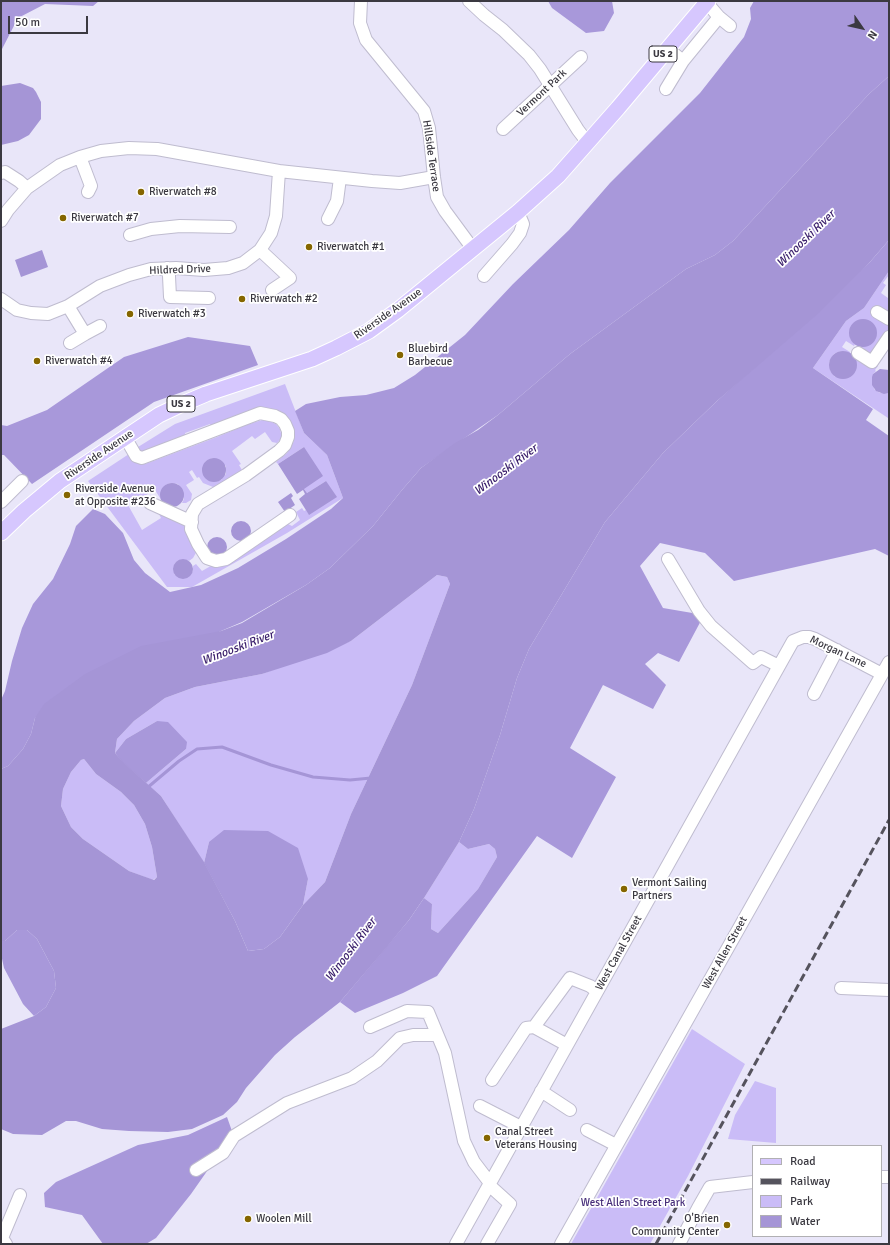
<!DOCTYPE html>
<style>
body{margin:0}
#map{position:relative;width:890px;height:1245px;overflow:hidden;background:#e9e6f9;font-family:Signika,sans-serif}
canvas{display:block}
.frame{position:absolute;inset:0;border:2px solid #3b3941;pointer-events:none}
.legend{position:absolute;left:752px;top:1145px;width:130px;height:92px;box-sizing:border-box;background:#fff;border:1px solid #b1b0b3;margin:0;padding:5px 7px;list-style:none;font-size:12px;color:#3b3941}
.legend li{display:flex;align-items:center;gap:8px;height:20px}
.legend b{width:20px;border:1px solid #b1b0b3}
.north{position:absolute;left:842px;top:8px;width:40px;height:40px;-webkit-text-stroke:3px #fff;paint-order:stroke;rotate:124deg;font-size:11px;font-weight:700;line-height:16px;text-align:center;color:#3b3941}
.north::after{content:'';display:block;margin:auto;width:14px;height:18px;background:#3b3941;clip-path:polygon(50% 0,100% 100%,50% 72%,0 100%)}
.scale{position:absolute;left:8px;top:16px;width:80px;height:18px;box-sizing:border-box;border:2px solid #3b3941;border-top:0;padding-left:5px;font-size:12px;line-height:14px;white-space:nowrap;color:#3b3941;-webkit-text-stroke:3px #fff;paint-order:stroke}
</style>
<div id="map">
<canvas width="890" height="1245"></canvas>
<div class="frame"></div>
<ul class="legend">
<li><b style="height:5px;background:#d6c7fe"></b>Road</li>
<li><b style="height:5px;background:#55535d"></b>Railway</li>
<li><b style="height:11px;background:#cabcf7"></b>Park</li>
<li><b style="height:11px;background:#a595d6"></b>Water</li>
</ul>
<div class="north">N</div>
<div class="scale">50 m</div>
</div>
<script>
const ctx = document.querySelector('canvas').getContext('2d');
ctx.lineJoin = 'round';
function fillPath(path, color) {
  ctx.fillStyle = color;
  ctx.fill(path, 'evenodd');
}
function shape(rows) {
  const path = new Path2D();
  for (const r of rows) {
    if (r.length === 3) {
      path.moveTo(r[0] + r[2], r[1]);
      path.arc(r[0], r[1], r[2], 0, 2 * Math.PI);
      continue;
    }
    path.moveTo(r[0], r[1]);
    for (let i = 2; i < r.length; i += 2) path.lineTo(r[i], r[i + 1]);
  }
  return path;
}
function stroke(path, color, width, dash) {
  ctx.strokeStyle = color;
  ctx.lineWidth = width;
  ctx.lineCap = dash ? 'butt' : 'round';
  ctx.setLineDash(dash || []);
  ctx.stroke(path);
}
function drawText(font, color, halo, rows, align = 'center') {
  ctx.font = font + ' Signika,sans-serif';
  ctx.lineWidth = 3.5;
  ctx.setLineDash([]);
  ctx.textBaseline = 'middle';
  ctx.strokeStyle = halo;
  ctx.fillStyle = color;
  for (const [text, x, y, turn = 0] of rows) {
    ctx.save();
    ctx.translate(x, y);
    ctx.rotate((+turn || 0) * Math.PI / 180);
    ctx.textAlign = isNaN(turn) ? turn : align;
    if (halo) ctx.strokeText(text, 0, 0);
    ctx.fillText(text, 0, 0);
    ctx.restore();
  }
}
fillPath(shape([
 [889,271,889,275,883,283,886,285,881,293,888,298,889,297,889,312,877,305,872,312,886,322,889,327,887,333,870,357,856,347,856,346,860,347,859,320,855,322,850,330,850,338,855,344,854,346,846,341,842,347,850,352,850,353,843,351,838,352,834,354,829,362,830,370,835,377,856,363,852,353,878,366,875,370,876,371,873,374,874,389,880,393,889,392,889,417,888,418,813,368,846,321,864,308],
 [285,384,304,433,327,455,343,498,287,533,192,587,167,587,88,481,129,454,132,458,145,464,217,437,246,425,262,420,270,421,276,424,280,429,282,438,277,443,272,442,265,432,255,439,252,436,232,451,241,464,239,465,242,470,242,472,218,487,213,487,203,483,199,477,197,478,192,470,189,472,194,480,186,485,192,494,191,500,186,503,182,503,184,499,178,484,170,483,166,485,160,494,162,501,155,490,128,505,142,530,161,518,158,512,185,525,188,529,197,551,193,558,189,561,187,560,178,561,175,563,174,572,175,575,192,573,193,566,196,564,202,571,286,523,292,526,300,520,296,512,302,508,304,511,306,510,309,514,326,481,307,493,304,489,304,447,278,464,276,462,287,453,294,441,294,433,278,412,211,428,210,424,185,433,186,437,141,452,138,447,175,424],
 [212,458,226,466,226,474,221,480,210,481,204,476,205,462],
 [437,575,447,577,450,584,412,685,351,814,325,882,303,905,308,879,209,842,204,863,161,796,146,783,186,749,157,721,126,739,115,753,117,739,134,721,165,698,195,687,262,674,351,641],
 [84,759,96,774,121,792,134,805,145,824,152,847,157,877,153,880,129,871,83,839,71,827,61,806,63,789,71,772,81,760],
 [459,842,468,849,489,844,495,849,497,857,478,889,438,933,431,929,432,904,424,898],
 [692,1029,745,1064,688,1176,650,1244,571,1244],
 [755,1081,776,1088,776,1143,728,1139,735,1115]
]), '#cabcf7');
fillPath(shape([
 [1,1,99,1,93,6,45,4,18,18,1,51],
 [548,1,612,1,614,13,604,31,586,33,552,8],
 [754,1,889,1,889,76,869,94,733,241,715,255,686,269,570,354,498,415,421,468,402,490,373,526,330,568,306,585,242,622,221,631,35,718,31,734,23,749,8,766,1,769,1,700,5,691,12,661,22,628,33,604,53,579,70,544,76,526,93,509,105,514,123,533,134,560,145,573,170,592,201,585,238,568,286,539,331,509,343,498,327,455,304,433,295,411,306,404,340,397,366,395,394,388,415,375,465,335,513,284,569,230,610,183,700,93,744,37,751,19,750,8],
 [889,240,889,271,864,308,846,321,813,368,873,409,866,420,889,436,889,556,875,549,734,581,705,553,660,543,640,566,663,608,704,615,679,662,658,653,645,664,666,685,653,709,603,685,570,748,616,777,572,858,537,836,437,976,403,993,355,1013,340,1002,409,920,424,898,432,904,431,929,438,933,478,889,497,857,495,849,489,844,468,849,459,842,474,809,500,735,517,678,529,649,605,522,663,453,717,401,870,262],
 [188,337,250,346,258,365,154,402,32,484,4,455,1,455,1,425,7,426,47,410,124,357],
 [157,721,168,722,187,742,186,749,146,783,122,762,115,753,126,739],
 [224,830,268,831,298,848,308,879,303,905,280,937,264,949,248,951,235,921,204,863,209,842],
 [17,930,27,930,37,939,54,971,56,988,46,1007,34,1016,23,1004,4,968,1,954,1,941,5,941],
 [227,1117,233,1134,191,1194,156,1238,146,1244,103,1244,82,1215,45,1207,44,1193,56,1182,138,1145,188,1135]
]), '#a898da');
fillPath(shape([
 [889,76,889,240,870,262,820,312,717,401,663,453,605,522,529,649,517,678,500,735,474,809,459,842,424,898,409,920,387,947,340,1002,295,1037,275,1055,246,1088,237,1102,223,1115,192,1129,168,1132,129,1131,102,1129,76,1121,66,1121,42,1135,13,1134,1,1129,1,1029,34,1016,46,1007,56,988,54,971,37,939,27,930,17,930,5,941,1,941,1,769,8,766,23,749,31,734,35,718,44,704,85,674,141,646,221,631,242,623,306,585,330,568,373,526,402,490,421,468,455,443,478,430,498,415,570,354,686,269,715,255,733,241,869,94],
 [437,575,447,577,450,584,412,685,351,814,325,882,303,905,280,937,264,949,248,951,235,921,204,862,161,796,123,762,115,753,117,739,134,721,165,698,195,687,262,674,327,653,351,641],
 [81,760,84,759,96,774,121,792,134,805,145,824,152,847,157,877,154,880,129,871,83,839,71,827,61,806,63,789,71,772],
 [20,83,33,88,36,92,41,102,41,119,29,135,18,141,1,145,1,86],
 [42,250,48,267,21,277,15,260],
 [863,333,14],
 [843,365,14],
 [880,369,889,370,889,392,888,393,884,394,876,391,872,385,872,377,873,374],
 [304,447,323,476,304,489,307,493,326,481,337,497,309,515,299,499,305,494,303,490,297,494,278,464],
 [214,470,12],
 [172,495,12],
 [291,493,293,496,291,498,295,505,285,512,278,502],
 [241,531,10],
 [217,547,10],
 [183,569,10]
]), '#a595d6');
stroke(shape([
 [147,788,179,761,197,749,222,747,271,765,313,777,350,780,371,778]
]), '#a595d6', 3);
const minor = shape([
 [361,1,360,23,366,40,424,111,429,128,434,177,437,197,445,211,473,249],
 [469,1,484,15,503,30,529,55,540,69,578,130,588,143],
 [719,17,730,26],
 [668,49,683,61,719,17,707,3],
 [666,89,683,61],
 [503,129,581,57],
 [80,157,91,186,88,192],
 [279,171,372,181,400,183,434,177],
 [1,173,5,172,19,181,27,188],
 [328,219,337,201,340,178],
 [1,221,8,210,27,188,60,165,80,157,101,151,129,148,157,149,279,171,276,216,271,233,260,250,243,263,228,268,204,270,176,268,151,269,129,275,100,286,68,306,48,314,31,313,17,310,1,299],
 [130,235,151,229,180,226,230,227],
 [260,250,290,278,272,290],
 [167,268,169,276,170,297,209,298],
 [484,276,512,244,520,233,523,224,518,212],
 [68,306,85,334,100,326],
 [877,312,889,319],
 [70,343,85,334],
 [858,353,872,362,889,337],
 [125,437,136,456,142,458,260,413,275,416,281,419,285,424,288,431,288,437,285,445,279,451,246,475,198,504,192,514,191,529,198,544,207,558,216,561,226,559,290,515],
 [1,502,22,481],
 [150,503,192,522],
 [668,559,699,611,711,626,753,663,761,657,779,666],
 [814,694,837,650],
 [841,988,889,990],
 [370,1027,407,1011,428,1012,445,1053,448,1067,464,1141,474,1162,490,1183],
 [567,1045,534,1027,570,978,590,986,597,991],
 [492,1080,526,1028,534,1027],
 [541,1091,570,1110],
 [480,1106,521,1127],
 [587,1130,616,1145],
 [196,1170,223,1153,234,1136,287,1103,352,1078,377,1061,400,1038,413,1035,437,1035],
 [881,1177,889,1177],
 [6,1244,2,1238,20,1195],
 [456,1244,793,641,803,637,809,637,815,639,882,674],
 [487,1244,510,1204,489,1185],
 [561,1244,889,662],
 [679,1244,698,1208,710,1187,753,1182]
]);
const major = shape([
 [1,533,24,511,60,481,159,415,180,405,206,394,312,359,336,348,369,331,398,310,518,212,558,176,618,108,708,1]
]);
stroke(minor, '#bfbccf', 14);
stroke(major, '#fff', 17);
stroke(minor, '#fff', 12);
stroke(major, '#d6c7fe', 15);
stroke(shape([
 [656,1244,889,820]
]), '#55535d', 3, [8, 4]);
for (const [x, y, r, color] of [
 [141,192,4,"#856600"],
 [63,218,4,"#856600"],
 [309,247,4,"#856600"],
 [242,299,4,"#856600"],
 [130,314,4,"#856600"],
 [400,355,4,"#856600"],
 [37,361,4,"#856600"],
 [67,495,4,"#856600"],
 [624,889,4,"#856600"],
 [487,1138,4,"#856600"],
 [248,1219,4,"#856600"],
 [727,1225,4,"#856600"]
]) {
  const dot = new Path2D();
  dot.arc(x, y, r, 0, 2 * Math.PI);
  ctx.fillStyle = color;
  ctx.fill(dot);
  stroke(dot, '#fff', 1.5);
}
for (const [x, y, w] of [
 [663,54,28],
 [181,404,28]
]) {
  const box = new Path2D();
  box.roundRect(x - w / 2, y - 8, w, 16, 3);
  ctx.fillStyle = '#fff';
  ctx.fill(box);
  stroke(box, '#3b3941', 1);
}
drawText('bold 10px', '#3b3941', null, [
 ["US 2",663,54],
 ["US 2",181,404]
]);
drawText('11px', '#3b3941', '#fff', [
 ["Vermont Park",542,93,-43],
 ["Hillside Terrace",431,156,82],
 ["Hildred Drive",180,270,-2],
 ["Riverside Avenue",388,314,-35],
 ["Riverside Avenue",99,455,-34],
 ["Morgan Lane",838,652,25],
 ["West Canal Street",619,953,-61],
 ["West Allen Street",725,953,-61]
]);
drawText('11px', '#3b3941', '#fff', [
 ["Riverwatch #8",149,192],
 ["Riverwatch #7",71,218],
 ["Riverwatch #1",317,247],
 ["Riverwatch #2",250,299],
 ["Riverwatch #3",138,314],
 ["Bluebird",408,349],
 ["Barbecue",408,362],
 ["Riverwatch #4",45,361],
 ["Riverside Avenue",75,489],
 ["at Opposite #236",75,502],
 ["Vermont Sailing",632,883],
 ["Partners",632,896],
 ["Canal Street",495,1132],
 ["Veterans Housing",495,1145],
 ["Woolen Mill",256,1219],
 ["O'Brien",719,1219,"right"],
 ["Community Center",719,1232,"right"]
], 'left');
drawText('11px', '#472e7a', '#fff', [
 ["West Allen Street Park",633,1203]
]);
drawText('italic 12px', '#3b206c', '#fff', [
 ["Winooski River",806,239,-44],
 ["Winooski River",506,470,-37],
 ["Winooski River",238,648,-21],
 ["Winooski River",351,950,-53]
]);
</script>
